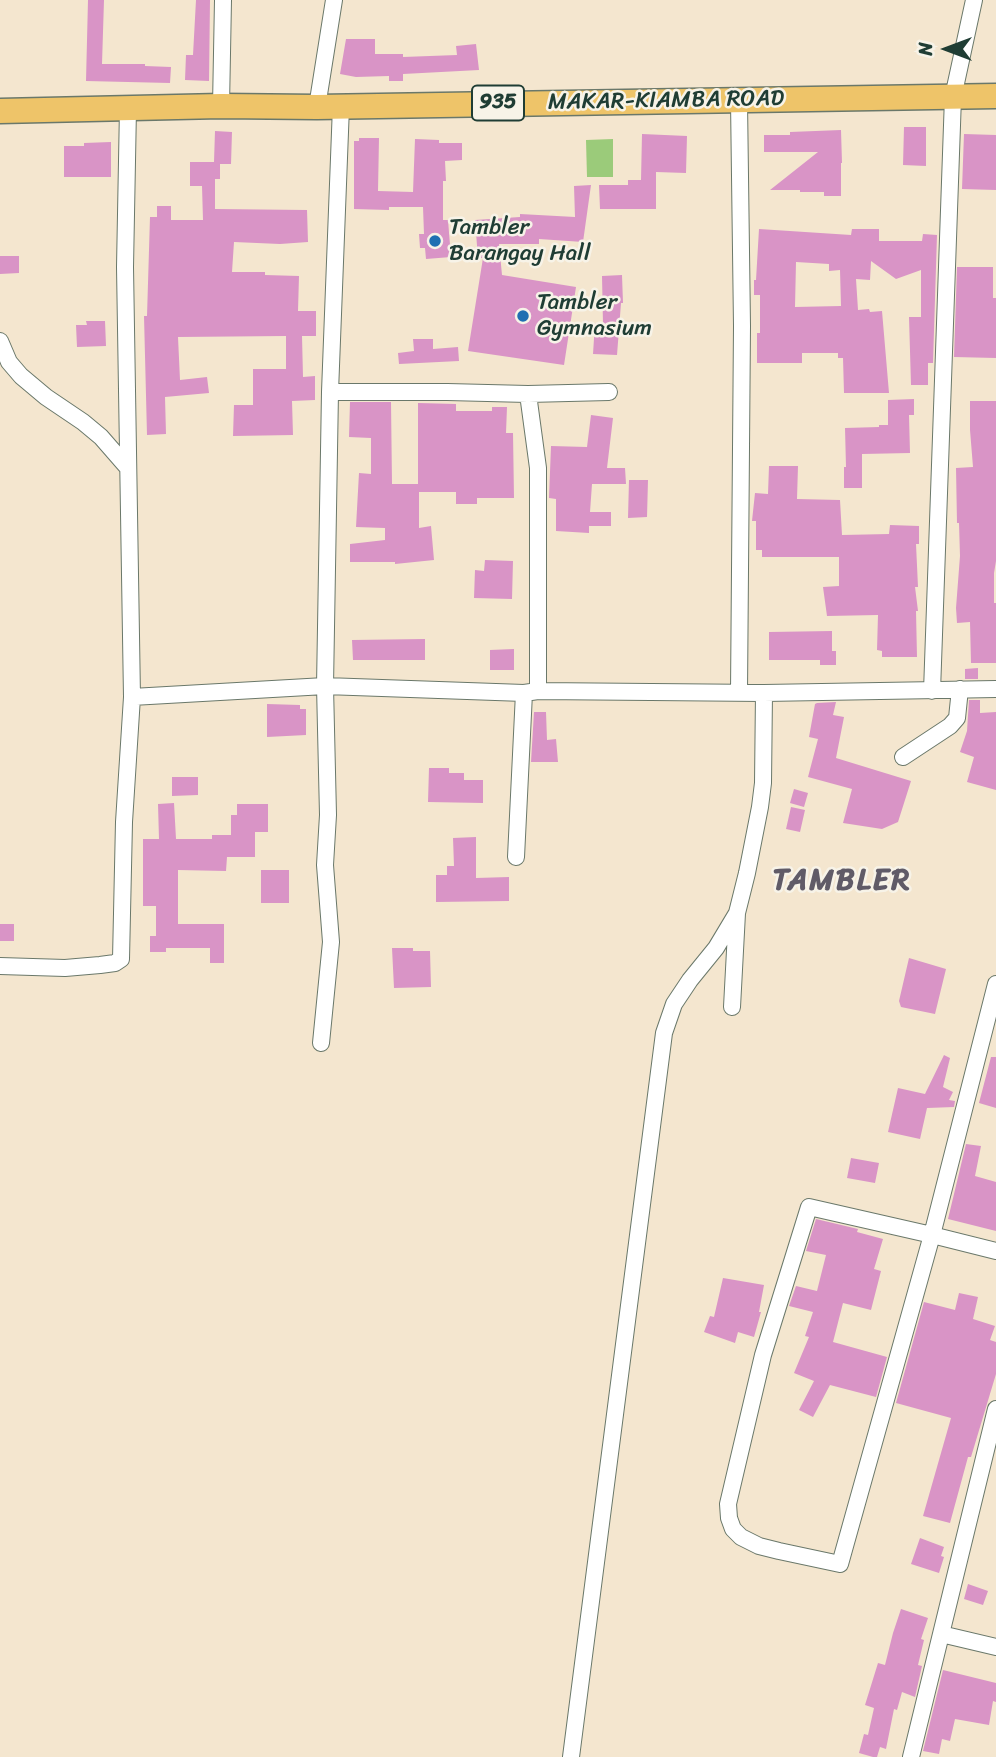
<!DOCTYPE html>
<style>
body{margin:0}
#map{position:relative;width:996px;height:1757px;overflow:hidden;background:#f4e6cf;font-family:Sriracha,sans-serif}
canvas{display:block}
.north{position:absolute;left:912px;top:14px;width:70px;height:70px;-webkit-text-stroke:5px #f7f3e8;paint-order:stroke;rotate:270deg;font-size:19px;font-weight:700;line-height:28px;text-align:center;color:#1f3d34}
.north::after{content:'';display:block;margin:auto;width:24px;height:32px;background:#1f3d34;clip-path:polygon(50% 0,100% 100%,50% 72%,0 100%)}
</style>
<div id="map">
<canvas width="996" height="1757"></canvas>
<div class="north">N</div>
</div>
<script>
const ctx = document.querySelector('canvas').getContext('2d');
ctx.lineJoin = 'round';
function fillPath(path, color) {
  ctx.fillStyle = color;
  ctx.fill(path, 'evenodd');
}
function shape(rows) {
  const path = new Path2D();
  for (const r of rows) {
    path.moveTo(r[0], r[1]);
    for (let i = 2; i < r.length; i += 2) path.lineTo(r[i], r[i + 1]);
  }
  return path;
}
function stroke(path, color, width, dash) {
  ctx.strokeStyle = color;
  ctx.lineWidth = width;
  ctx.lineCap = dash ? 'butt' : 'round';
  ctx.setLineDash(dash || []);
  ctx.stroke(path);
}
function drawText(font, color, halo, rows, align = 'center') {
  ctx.font = font + ' Sriracha,sans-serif';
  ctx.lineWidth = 5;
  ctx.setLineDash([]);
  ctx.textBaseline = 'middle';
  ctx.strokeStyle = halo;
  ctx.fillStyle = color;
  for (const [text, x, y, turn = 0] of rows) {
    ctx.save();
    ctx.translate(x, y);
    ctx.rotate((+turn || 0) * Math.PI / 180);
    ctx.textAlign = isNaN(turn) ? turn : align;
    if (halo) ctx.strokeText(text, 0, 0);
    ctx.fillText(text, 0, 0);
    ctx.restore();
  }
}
fillPath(shape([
 [613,139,613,177,587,177,586,140]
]), '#9bcb7a');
fillPath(shape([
 [88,0,104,0,102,64,145,64,145,66,171,67,170,83,86,81],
 [196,0,210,0,209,81,185,80,186,55,193,55],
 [346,39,375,39,375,54,403,54,403,57,457,55,456,46,476,44,479,70,403,74,403,81,389,81,389,76,356,77,340,74],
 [904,127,926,127,926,166,903,165],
 [841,130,842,163,841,163,841,196,824,196,824,192,800,192,800,190,770,190,818,152,764,152,764,135,790,135,790,132],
 [215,131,232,132,231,164,220,164,220,179,215,179,215,209,307,210,308,242,280,244,234,242,232,272,265,272,265,275,299,276,298,311,316,311,316,336,302,336,303,377,315,376,315,400,292,401,293,435,233,436,234,405,253,405,253,369,286,369,286,336,178,337,180,380,207,377,209,393,165,397,166,434,147,435,144,316,147,316,150,217,157,217,157,206,171,206,171,220,203,220,202,186,190,186,190,162,214,162],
 [642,134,687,136,686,173,656,172,656,209,600,209,599,185,628,185,628,180,641,180],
 [964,134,996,135,996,190,962,189],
 [359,138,379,138,378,191,413,192,415,139,439,140,439,143,462,143,462,160,445,161,446,181,443,181,443,220,448,220,451,257,426,259,425,248,420,248,419,234,424,234,423,207,389,207,389,210,354,209,354,141,359,141],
 [111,142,111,177,64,177,64,146,84,146,84,143],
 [591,185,583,242,539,239,539,244,499,244,502,275,576,287,564,365,468,351,483,258,478,258,475,220,520,217,520,214,575,217,574,186],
 [759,229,851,235,852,229,879,229,879,241,922,241,923,234,937,235,933,363,928,363,928,385,911,385,909,317,921,317,921,270,896,279,871,261,870,280,856,279,858,310,869,309,870,312,882,311,889,393,844,393,843,358,838,358,838,353,802,353,802,363,757,363,757,333,760,333,760,295,754,295,754,280,756,280],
 [796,262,829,264,829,271,840,270,841,306,795,307],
 [0,256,19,256,19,273,0,274],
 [957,267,993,267,993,298,996,298,996,358,954,357],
 [622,275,623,303,621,303,617,355,593,354,595,323,603,324,602,276],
 [86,321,105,321,106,346,77,347,76,325,87,325],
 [413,339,433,339,433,349,458,347,459,361,399,364,398,353,414,351],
 [914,399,914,415,909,415,910,453,862,454,862,488,844,488,844,467,846,467,845,428,879,427,879,425,888,425,888,400],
 [970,401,996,401,996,561,994,573,994,603,996,603,996,663,971,663,970,622,957,623,956,608,960,556,959,523,957,523,956,468,973,467,970,430],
 [350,402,391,402,392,484,418,484,418,403,456,404,456,411,492,411,492,407,507,407,506,433,513,433,514,498,477,498,477,504,456,504,456,492,419,492,419,528,431,526,434,560,395,564,395,562,350,562,350,544,385,540,385,528,356,527,359,473,371,474,371,438,349,437],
 [591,415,613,418,607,468,625,468,626,484,592,484,590,512,611,512,611,526,589,526,589,533,556,531,556,499,549,498,551,446,587,447],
 [769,466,798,466,797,499,840,500,842,535,889,534,890,525,919,526,919,544,916,544,918,587,915,587,918,611,916,611,917,657,882,657,882,651,877,650,878,615,827,616,823,587,839,586,839,557,762,557,762,550,756,550,756,521,752,521,755,493,768,494],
 [629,480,648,480,647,517,628,518],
 [485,560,513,561,512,599,474,598,475,570,484,571],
 [832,631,832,651,836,651,836,665,820,665,820,660,769,660,769,632],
 [425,639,425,660,353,660,352,640],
 [514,649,514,670,490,670,490,650],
 [978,668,978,679,965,679,965,669],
 [969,700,980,700,980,713,996,712,996,790,967,782,974,757,960,752,967,731],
 [836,702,833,715,844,717,836,758,911,781,898,822,882,829,843,823,852,789,808,777,818,739,809,737,815,704,817,703],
 [267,704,300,705,300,709,306,709,306,735,267,737],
 [534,712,546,712,547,740,556,739,558,762,531,762],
 [429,768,449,768,449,773,464,773,464,780,483,780,483,803,428,802],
 [172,777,198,777,198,795,172,796],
 [794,789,808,793,804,807,790,803],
 [174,803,176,839,212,839,212,835,231,835,231,815,237,815,237,804,268,804,268,832,255,832,255,857,227,857,226,871,178,870,178,924,224,924,224,963,210,963,210,948,166,948,166,952,150,952,150,936,156,936,156,906,143,906,143,839,159,839,158,804],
 [791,807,805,810,800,832,786,829],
 [476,837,476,878,509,877,509,901,436,902,436,875,447,875,447,866,454,866,453,838],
 [261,870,289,870,289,903,261,903],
 [0,924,14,924,14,941,0,941],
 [392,948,413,948,413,951,430,951,431,987,394,988],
 [909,958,946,969,935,1014,901,1007,899,1001],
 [944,1055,950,1058,943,1087,953,1092,949,1100,955,1101,954,1107,927,1108,920,1139,888,1132,898,1088,925,1094],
 [991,1057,996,1057,996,1108,979,1103],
 [966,1144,981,1146,975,1176,996,1182,996,1231,948,1219],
 [851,1158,879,1163,875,1183,847,1178],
 [816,1219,858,1229,857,1232,883,1239,874,1269,881,1271,871,1310,843,1303,833,1342,887,1357,876,1397,830,1385,813,1417,799,1410,814,1381,794,1373,809,1337,805,1336,813,1312,789,1306,796,1286,817,1291,826,1255,806,1251],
 [723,1278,764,1285,759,1312,761,1312,754,1337,738,1332,735,1343,704,1332,710,1316,714,1317],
 [959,1293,978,1297,973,1319,995,1326,990,1340,996,1342,996,1374,971,1457,968,1457,950,1523,923,1516,951,1418,896,1403,924,1302,955,1310],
 [920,1538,944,1547,941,1556,944,1557,939,1573,911,1564],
 [968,1584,988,1591,983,1605,964,1599],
 [901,1609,928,1618,921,1639,924,1640,918,1665,922,1666,915,1697,902,1692,897,1710,894,1709,886,1749,880,1747,877,1757,873,1757,859,1753,864,1734,868,1735,874,1708,865,1705,878,1663,885,1665,893,1633],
 [943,1670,996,1683,996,1702,993,1701,989,1725,955,1719,950,1741,942,1739,939,1754,923,1751]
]), '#d994c6');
const street = shape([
 [739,101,742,326,739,692],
 [221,106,223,0],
 [317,107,334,0],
 [0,341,9,362,21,376,46,397,83,422,101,437,128,468],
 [330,392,447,392,528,394,538,468,538,691],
 [528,394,609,392],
 [932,691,953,97,974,0],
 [132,697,325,686,524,693,538,691,764,693,996,689],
 [903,757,950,726,957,718,960,689],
 [516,857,524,693],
 [0,966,65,968,100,965,115,963,121,959,124,822,132,697,125,267,128,108],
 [996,984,932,1235,840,1564,779,1551,759,1546,741,1537,733,1529,729,1518,728,1504,763,1355,809,1207,932,1235,996,1251],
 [732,1007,737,913,747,873,760,807,763,783,764,693],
 [321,1043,331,942,325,865,328,815,325,686,330,392,341,106],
 [941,1634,996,1647],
 [571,1757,664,1033,674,1004,690,980,716,948,737,913],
 [911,1757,996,1409]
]);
const primary = shape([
 [0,111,221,106,317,107,996,96]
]);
stroke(street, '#6a786a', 18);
stroke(primary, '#6a786a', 27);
stroke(street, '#fff', 16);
stroke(primary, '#eec469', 24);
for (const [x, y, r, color] of [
 [435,241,7,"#1f6fb2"],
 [523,316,7,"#1f6fb2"]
]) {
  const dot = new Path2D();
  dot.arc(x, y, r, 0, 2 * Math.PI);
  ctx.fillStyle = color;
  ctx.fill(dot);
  stroke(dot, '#f7f3e8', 2.5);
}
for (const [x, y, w] of [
 [498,103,52]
]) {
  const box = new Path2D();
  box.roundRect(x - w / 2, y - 17.5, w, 35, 5);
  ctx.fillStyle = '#f7f3e8';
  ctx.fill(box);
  stroke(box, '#1f3d34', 2);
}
drawText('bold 21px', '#1f3d34', null, [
 ["935",498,103]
]);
drawText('23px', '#1f3d34', '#f7f3e8', [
 ["MAKAR-KIAMBA ROAD",666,101,-1]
]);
drawText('23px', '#1f3d34', '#f7f3e8', [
 ["Tambler",449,228],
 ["Barangay Hall",449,254],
 ["Tambler",537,303],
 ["Gymnasium",537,329]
], 'left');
ctx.letterSpacing = '2px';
drawText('bold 30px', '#605b67', '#f7f3e8', [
 ["TAMBLER",842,881]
]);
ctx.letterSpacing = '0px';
</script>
